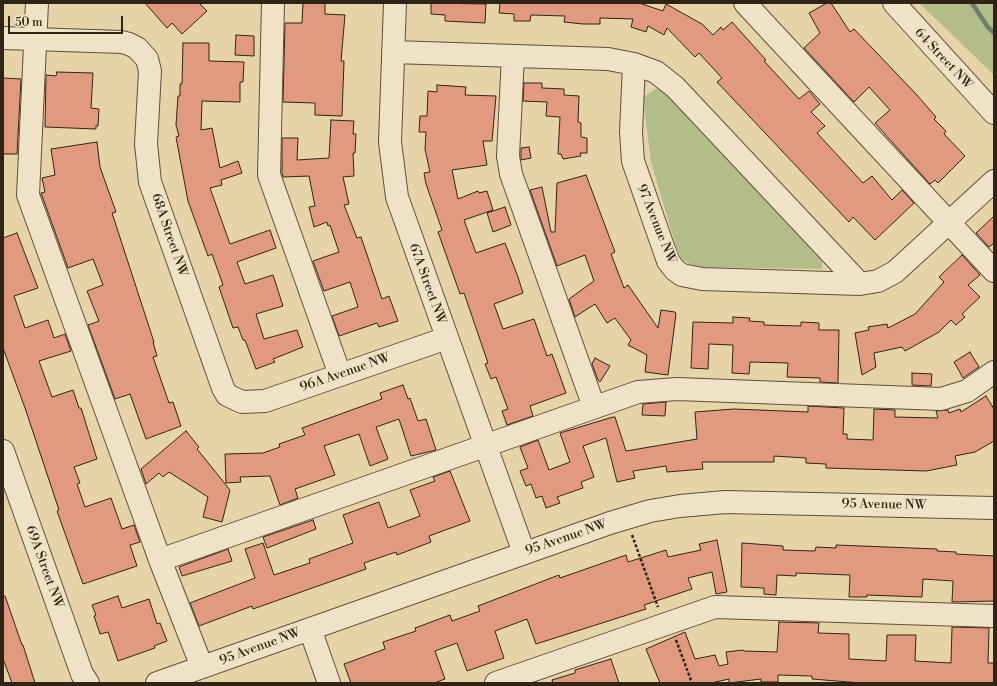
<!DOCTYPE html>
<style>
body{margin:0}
#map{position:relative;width:997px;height:686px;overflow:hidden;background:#e7d3a8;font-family:"Libre Bodoni",serif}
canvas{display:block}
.frame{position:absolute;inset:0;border:4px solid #302416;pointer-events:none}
.scale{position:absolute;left:8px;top:16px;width:115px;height:18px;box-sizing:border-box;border:2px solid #302416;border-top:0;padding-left:5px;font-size:12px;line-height:14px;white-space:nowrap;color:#302416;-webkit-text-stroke:3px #efe2c6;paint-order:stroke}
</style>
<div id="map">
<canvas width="997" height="686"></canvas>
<div class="frame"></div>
<div class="scale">50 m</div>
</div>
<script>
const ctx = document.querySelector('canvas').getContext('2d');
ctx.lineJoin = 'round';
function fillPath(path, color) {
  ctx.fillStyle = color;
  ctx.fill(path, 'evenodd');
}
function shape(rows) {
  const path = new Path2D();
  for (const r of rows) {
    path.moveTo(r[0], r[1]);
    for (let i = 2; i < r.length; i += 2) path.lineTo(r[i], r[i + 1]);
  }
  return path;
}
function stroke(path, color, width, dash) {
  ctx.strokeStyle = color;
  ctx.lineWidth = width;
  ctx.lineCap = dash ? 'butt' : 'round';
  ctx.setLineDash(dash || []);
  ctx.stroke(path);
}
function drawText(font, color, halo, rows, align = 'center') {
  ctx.font = font + ' "Libre Bodoni",serif';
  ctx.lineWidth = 4;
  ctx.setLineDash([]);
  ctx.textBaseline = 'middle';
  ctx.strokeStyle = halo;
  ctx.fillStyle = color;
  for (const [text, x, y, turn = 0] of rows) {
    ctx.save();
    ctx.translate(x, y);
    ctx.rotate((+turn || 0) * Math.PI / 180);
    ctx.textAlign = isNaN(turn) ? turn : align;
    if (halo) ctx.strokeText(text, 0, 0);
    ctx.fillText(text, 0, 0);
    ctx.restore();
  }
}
fillPath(shape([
 [919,3,994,3,994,75],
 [659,87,822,261,822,269,695,267,679,257,651,162,643,97]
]), '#b2bd8a');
stroke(shape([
 [972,3,987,26,994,33]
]), '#6e7d6c', 4.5);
const building = shape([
 [145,3,199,3,207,11,182,34,172,23,167,28,145,3],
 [303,3,325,3,325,14,345,15,341,61,344,61,342,116,315,115,315,103,283,102,285,23,302,23,303,3],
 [431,3,486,4,485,23,445,21,445,15,431,14,431,3],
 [500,3,639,3,663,11,666,4,702,24,713,35,721,27,723,30,732,22,766,60,764,61,799,99,809,91,820,104,811,112,825,126,817,133,863,183,872,176,892,200,902,190,914,203,875,240,853,217,849,222,717,82,722,78,699,53,695,57,667,28,664,35,648,26,646,32,631,27,633,19,600,18,600,24,583,24,564,22,565,16,531,15,530,21,514,21,514,14,499,13,500,3],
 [827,3,831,3,850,32,854,29,916,94,936,117,934,119,946,131,944,134,965,156,938,183,935,180,930,184,875,123,890,110,869,87,854,102,804,48,820,33,809,13,827,3],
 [236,35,254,36,254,56,235,55,236,35],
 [183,43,209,43,209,61,244,62,243,82,240,82,240,102,202,101,201,130,212,128,220,168,238,161,242,173,221,180,222,185,210,188,230,244,270,230,276,248,237,262,245,284,273,275,283,306,256,314,264,339,297,330,303,347,273,359,275,362,256,369,245,340,243,340,238,327,233,328,219,287,223,285,212,254,208,256,188,201,176,137,179,136,176,125,178,96,180,96,180,84,182,84,183,43],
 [57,72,93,73,91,108,99,109,98,126,96,126,96,129,45,127,46,75,56,76,57,72],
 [3,78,21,79,17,154,3,154,3,78],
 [524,83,542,83,542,88,564,89,564,95,579,96,578,122,581,123,581,137,587,138,587,153,580,153,581,156,563,159,561,154,558,154,560,117,546,116,547,102,523,101,524,83],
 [437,85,466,87,465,95,496,96,492,141,483,141,487,165,452,170,458,199,478,191,479,193,487,191,493,210,464,220,476,253,505,243,518,277,523,293,494,304,503,329,534,319,547,356,552,354,566,393,530,406,533,416,507,425,502,411,508,409,496,377,491,379,485,364,488,363,464,293,460,294,438,232,442,230,426,184,424,173,430,172,425,149,426,132,419,132,420,116,427,116,428,91,437,92,437,85],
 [331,120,354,121,353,134,356,134,355,153,353,153,354,176,343,177,349,204,344,205,357,238,361,237,382,299,389,296,398,321,379,327,377,323,339,336,332,316,358,307,350,282,324,291,313,261,339,252,330,225,328,226,327,222,314,227,309,207,315,206,309,176,283,177,282,173,282,138,298,138,297,160,329,158,331,120],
 [97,142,100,167,116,212,112,213,154,342,153,342,157,356,153,357,169,403,173,402,181,426,146,439,130,394,115,399,88,325,99,321,87,291,103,285,93,259,68,268,41,193,45,192,42,178,55,175,51,149,97,142],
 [529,147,531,158,521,160,521,148,529,147],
 [586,175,615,252,611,254,624,288,628,285,658,328,661,310,675,312,676,314,668,375,645,372,647,355,628,345,631,340,615,318,607,323,595,304,575,317,569,299,594,281,585,255,557,266,530,190,542,187,551,232,555,232,557,183,586,175],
 [505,207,511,225,493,232,487,213,505,207],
 [994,216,994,243,989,247,976,233,994,216],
 [17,233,38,288,14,296,25,328,48,320,54,338,65,334,71,351,39,361,52,397,73,390,79,408,81,408,97,459,74,467,80,483,77,484,85,507,111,498,122,529,134,525,140,542,130,545,137,566,83,584,57,511,59,510,25,408,3,348,3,238,17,233],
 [962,255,980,275,968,285,980,297,962,314,965,317,956,325,951,320,939,332,905,351,902,347,874,353,876,367,862,375,855,333,869,330,868,327,887,324,888,328,915,314,944,282,939,277,962,255],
 [733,317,750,318,749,321,764,322,764,325,801,326,801,322,819,323,819,330,839,330,838,383,820,382,820,378,787,377,788,363,750,362,749,374,732,373,733,345,709,344,708,369,691,368,693,322,733,323,733,317],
 [970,352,979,367,963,378,954,362,970,352],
 [595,358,610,366,600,382,598,380,592,364,595,358],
 [912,373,932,374,931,386,912,385,912,373],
 [403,385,408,399,410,398,418,421,426,419,436,450,411,456,399,419,376,427,388,459,370,466,359,434,324,446,335,475,295,489,298,498,280,505,270,476,240,477,241,482,226,483,225,454,263,453,280,447,279,444,305,435,302,428,382,399,380,393,403,385],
 [986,396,994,409,994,441,975,452,955,456,957,465,926,471,826,468,826,464,806,463,806,458,774,456,774,462,702,462,703,469,667,472,666,466,633,471,635,478,617,482,606,438,583,446,594,477,581,482,583,488,557,497,560,503,546,508,542,496,536,498,531,484,526,486,520,471,528,468,520,447,538,440,549,470,570,462,560,433,613,417,615,417,626,451,697,439,695,412,734,409,808,412,808,406,844,408,843,434,847,434,847,439,873,440,874,409,895,410,895,417,938,418,936,411,948,410,949,413,960,409,961,412,986,396],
 [666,402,665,416,642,415,643,404,666,402],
 [186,431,199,447,197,449,230,490,222,522,203,517,208,497,169,472,163,477,159,473,146,484,141,469,186,431],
 [450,471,470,521,429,536,431,542,397,555,396,552,364,563,366,569,253,609,252,606,199,626,190,603,255,578,245,549,263,543,274,575,310,563,309,559,353,543,343,515,379,502,388,528,420,516,410,490,435,481,433,477,450,471],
 [313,520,316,529,267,548,263,537,313,520],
 [717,540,727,592,716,594,712,572,688,578,692,589,644,605,646,609,536,644,527,619,495,631,504,658,467,671,457,643,435,651,445,679,434,683,351,683,344,664,385,649,383,642,416,631,415,628,450,615,452,621,480,611,478,606,559,575,560,578,626,555,628,562,666,550,668,557,701,550,699,544,717,540],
 [742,543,783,546,783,550,815,551,816,547,836,548,836,545,937,549,937,551,956,552,956,554,994,556,994,601,952,602,953,581,923,579,922,597,867,595,867,597,849,597,850,575,796,573,796,576,777,575,776,595,764,594,764,588,741,587,742,543],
 [228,549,232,561,182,576,179,567,228,549],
 [3,596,5,596,22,645,23,645,35,683,12,683,3,659,3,596],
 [118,596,122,608,149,599,157,624,160,623,167,641,154,646,155,648,118,661,108,632,100,634,94,616,96,615,92,605,118,596],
 [779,622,819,623,818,633,849,634,849,659,886,661,887,635,916,635,915,661,951,663,952,627,989,628,988,663,994,663,994,683,861,683,812,679,812,676,778,675,778,682,761,682,761,679,729,683,729,679,711,683,660,683,646,649,685,632,695,659,715,655,719,666,728,664,726,652,743,650,744,651,777,652,779,622],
 [611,659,619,683,553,683,552,680,575,673,575,670,611,659]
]);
fillPath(building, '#e19a80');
stroke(building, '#302416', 1);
const minor = shape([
 [37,3,28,195,160,560,202,667],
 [273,3,269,175,340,375],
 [395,3,390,142,397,197,524,553],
 [745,3,994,271],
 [894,3,994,113],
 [3,38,122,42,129,44,137,48,147,59,150,71,146,144,150,182,223,388,227,395,242,402,265,401,447,338],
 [393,52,608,59,634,64,656,72,675,87,860,284,878,281,895,272,994,181],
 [513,56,508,156,511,174,594,407],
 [634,64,631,132,633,161,668,261,675,270,682,275,702,279,860,284],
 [3,451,82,674,88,683],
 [160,560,638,392,677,389,941,399,967,391,994,372],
 [310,629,329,683],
 [157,683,610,523,650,511,680,506,725,502,994,508],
 [496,683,715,607,994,616]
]);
stroke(minor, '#5e503a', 24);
stroke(shape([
 [632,535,658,607],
 [676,640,692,683]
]), '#302416', 2.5, [3, 2]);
stroke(minor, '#efe2c6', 22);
drawText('13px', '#302416', '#efe2c6', [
 ["64 Street NW",943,59,47],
 ["97 Avenue NW",656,224,68],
 ["68A Street NW",169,235,71],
 ["67A Street NW",427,284,70],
 ["96A Avenue NW",345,373,-19],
 ["95 Avenue NW",884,505,1],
 ["95 Avenue NW",566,538,-19],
 ["69A Street NW",44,567,70],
 ["95 Avenue NW",260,647,-20]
]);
</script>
